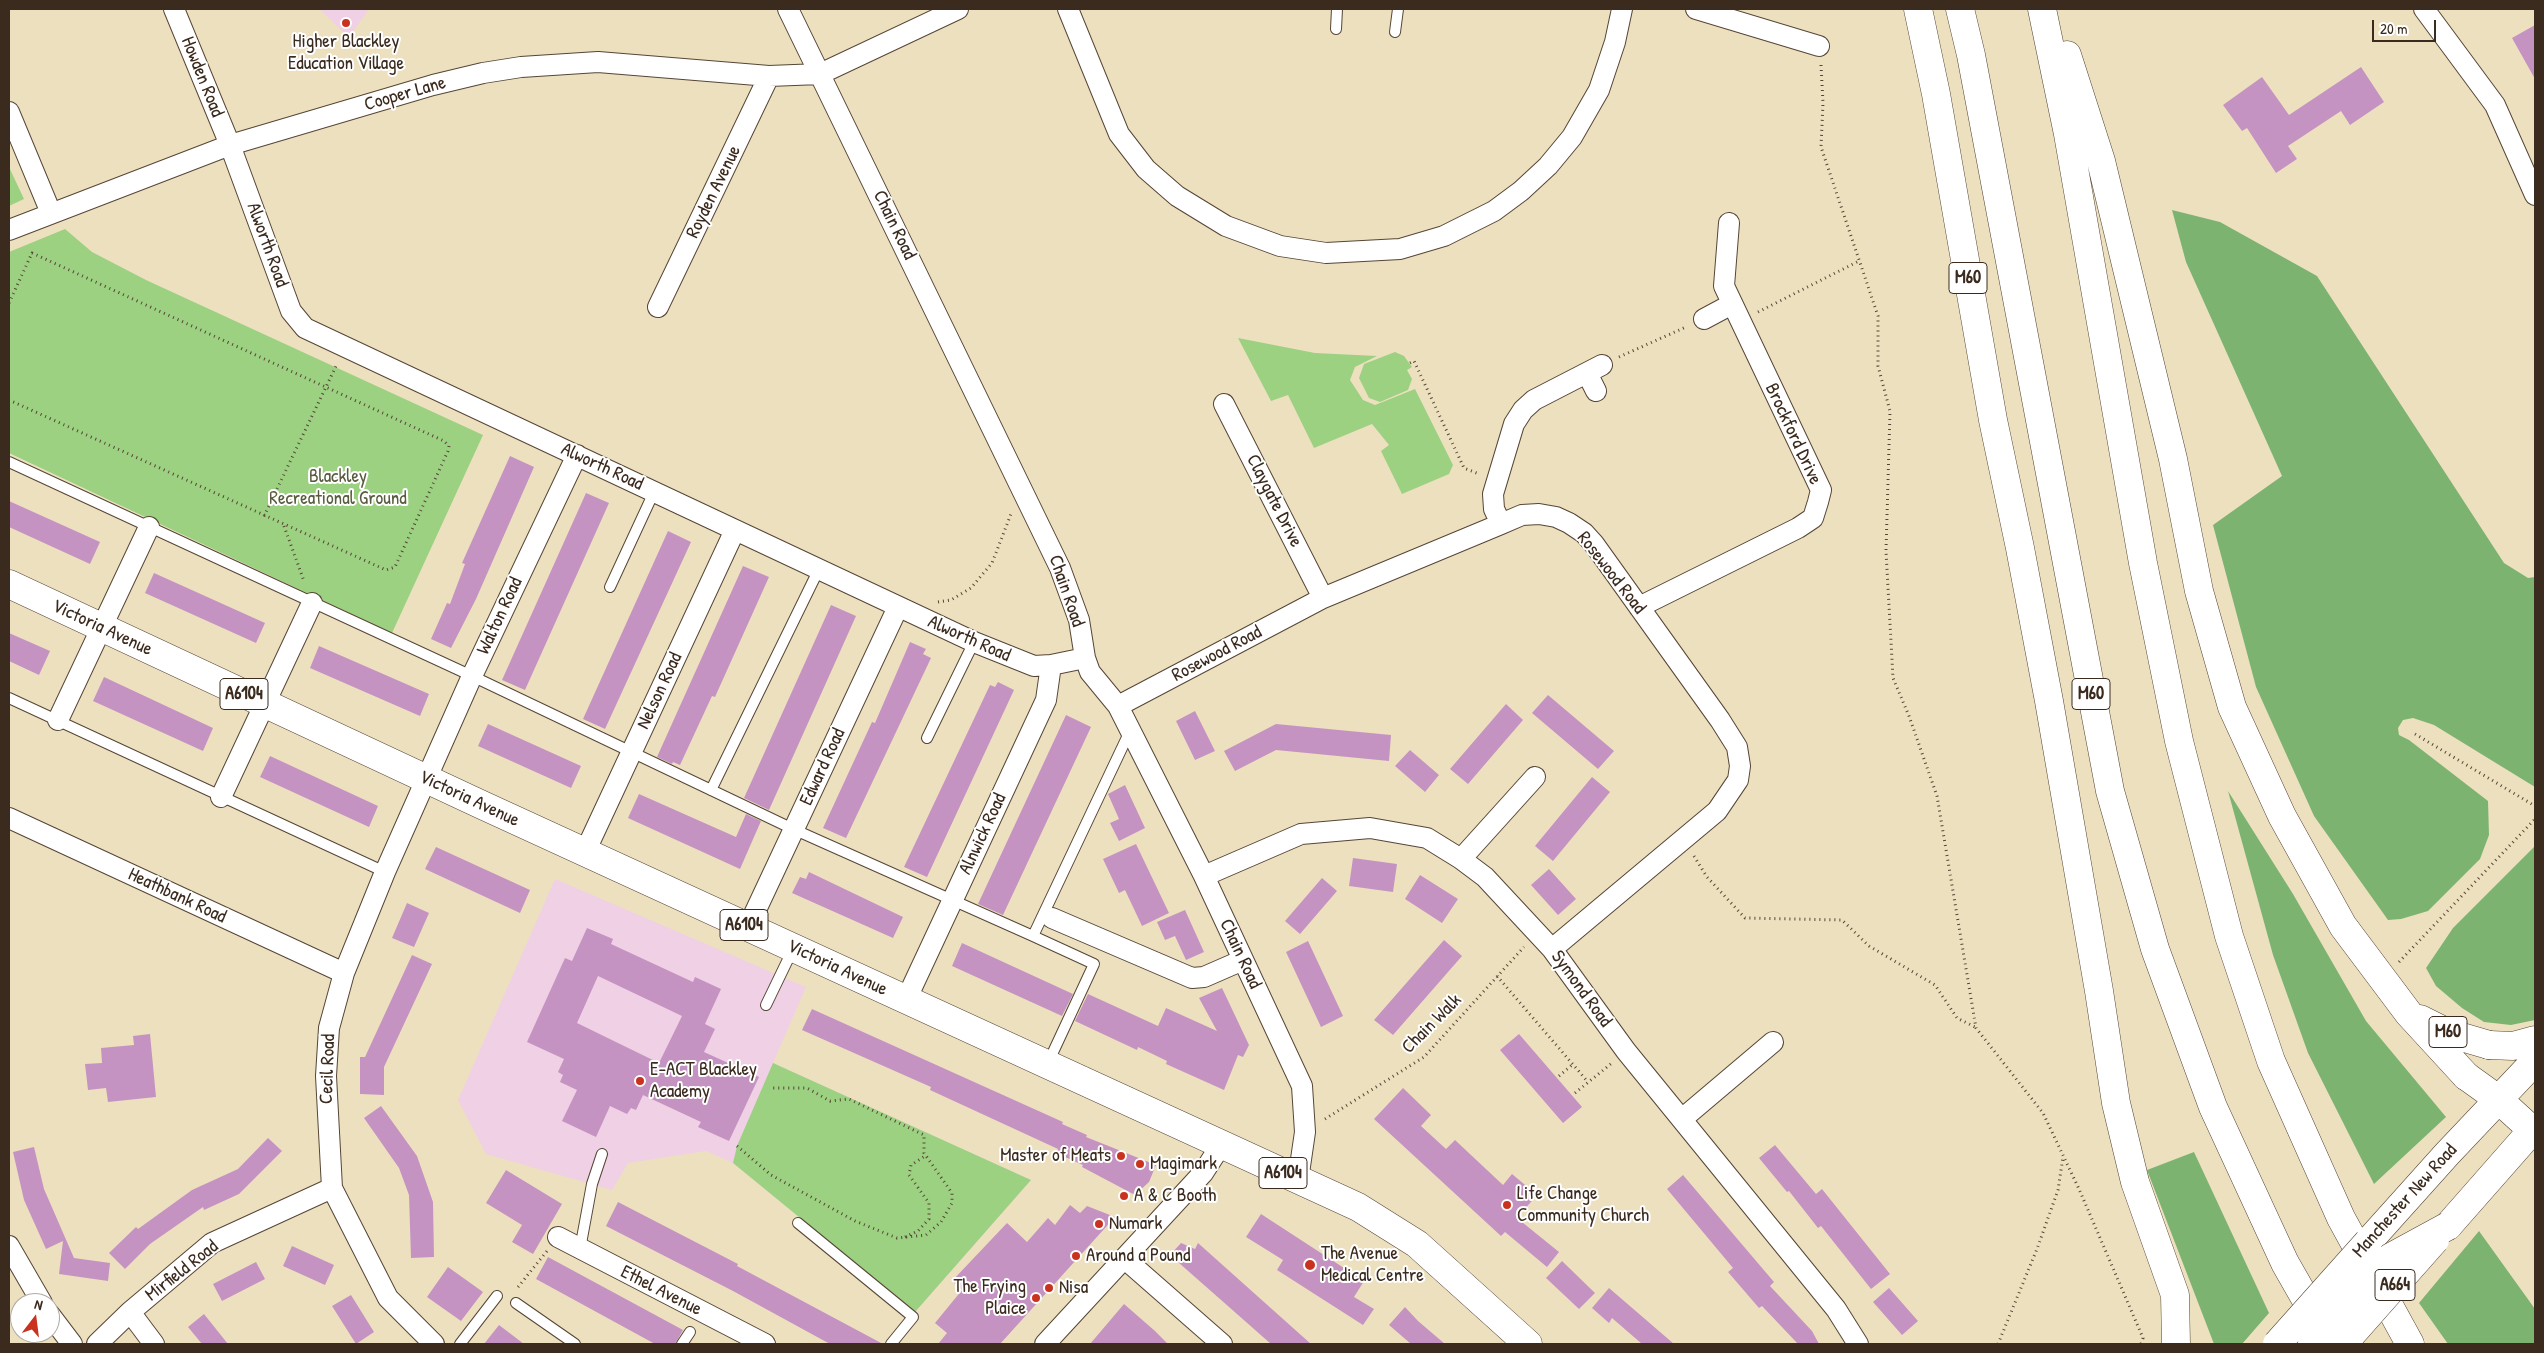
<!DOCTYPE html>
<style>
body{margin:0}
#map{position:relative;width:2544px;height:1353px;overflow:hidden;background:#ede0bf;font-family:"Patrick Hand",sans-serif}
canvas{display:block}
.frame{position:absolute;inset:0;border:10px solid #3b2a1e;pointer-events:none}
.north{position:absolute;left:10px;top:1293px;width:50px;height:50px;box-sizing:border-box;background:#fff;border:1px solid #b1aaa5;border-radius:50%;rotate:15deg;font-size:14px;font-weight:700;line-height:20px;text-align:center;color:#3b2a1e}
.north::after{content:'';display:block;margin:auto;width:18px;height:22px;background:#c8321e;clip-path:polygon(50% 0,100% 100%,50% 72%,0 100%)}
.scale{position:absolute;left:2372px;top:20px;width:64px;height:22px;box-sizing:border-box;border:2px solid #3b2a1e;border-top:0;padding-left:6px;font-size:15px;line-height:18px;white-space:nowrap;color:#3b2a1e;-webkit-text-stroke:4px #fff;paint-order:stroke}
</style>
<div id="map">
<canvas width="2544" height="1353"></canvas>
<div class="frame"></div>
<div class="north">N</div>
<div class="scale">20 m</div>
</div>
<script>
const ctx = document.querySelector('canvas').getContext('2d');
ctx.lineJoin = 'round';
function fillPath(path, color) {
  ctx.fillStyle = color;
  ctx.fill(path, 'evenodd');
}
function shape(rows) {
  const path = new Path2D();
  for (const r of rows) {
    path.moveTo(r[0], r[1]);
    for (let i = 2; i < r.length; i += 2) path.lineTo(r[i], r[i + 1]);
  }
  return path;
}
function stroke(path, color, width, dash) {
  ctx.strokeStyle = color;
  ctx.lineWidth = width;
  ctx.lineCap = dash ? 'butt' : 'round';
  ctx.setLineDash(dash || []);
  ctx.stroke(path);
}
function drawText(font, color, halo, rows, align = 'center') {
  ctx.font = font + ' "Patrick Hand",sans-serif';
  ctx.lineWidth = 4;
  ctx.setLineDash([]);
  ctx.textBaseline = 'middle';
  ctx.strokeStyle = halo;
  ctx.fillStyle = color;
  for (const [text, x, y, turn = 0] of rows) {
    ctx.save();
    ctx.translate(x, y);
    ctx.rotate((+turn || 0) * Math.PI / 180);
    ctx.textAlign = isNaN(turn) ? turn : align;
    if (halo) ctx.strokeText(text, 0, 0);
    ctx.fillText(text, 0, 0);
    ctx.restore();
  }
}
fillPath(shape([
 [319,9,369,9,349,37],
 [555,879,806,987,773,1063,1031,1180,915,1312,733,1163,706,1151,628,1163,612,1190,486,1154,458,1100]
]), '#f0d0e4');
fillPath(shape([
 [9,167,24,199,9,206],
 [65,229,92,252,146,280,483,435,392,633,9,453,9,252],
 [1238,338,1315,353,1377,356,1355,367,1350,380,1363,400,1375,405,1415,389,1453,465,1449,474,1402,494,1381,451,1389,445,1372,424,1314,448,1288,395,1271,401],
 [1395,352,1404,356,1412,367,1407,370,1412,379,1408,390,1380,402,1369,398,1359,378,1364,364],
 [773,1063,1031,1180,915,1312,733,1163,737,1146]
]), '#9cd182');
fillPath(shape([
 [2172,210,2220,222,2317,276,2504,563,2528,578,2535,577,2535,787,2434,725,2413,718,2403,720,2398,728,2399,735,2409,740,2488,801,2489,835,2480,859,2428,911,2401,919,2388,920,2314,816,2256,687,2213,525,2282,476,2186,262],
 [2228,791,2293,894,2366,1021,2446,1117,2374,1184,2308,1053,2273,955],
 [2535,846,2535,1020,2511,1025,2484,1022,2462,1008,2436,986,2426,968,2453,928],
 [2194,1152,2269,1313,2242,1344,2214,1344,2147,1170],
 [2479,1231,2535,1309,2535,1344,2448,1344,2419,1303]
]), '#7db370');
fillPath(shape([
 [2535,25,2535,79,2512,38],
 [2361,67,2384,102,2350,125,2341,111,2288,146,2297,159,2276,173,2247,128,2242,131,2223,105,2262,77,2289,115],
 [510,456,534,467,476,599,451,648,431,639,447,603,450,604,465,564,462,563],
 [586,493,609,503,525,690,502,680],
 [9,501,100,542,90,564,9,527],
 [668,531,691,542,605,729,583,719],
 [743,566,769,577,715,697,712,696,680,765,673,762,672,764,657,757],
 [154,573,265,623,256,643,145,593],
 [831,605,856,616,769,810,744,798],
 [9,633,50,651,39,675,9,661],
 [910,642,926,649,923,654,931,658,846,838,823,828,872,722,875,723],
 [319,646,429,694,420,716,310,668],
 [104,677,213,728,203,751,93,701],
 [998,682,1014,690,927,877,904,867,990,685,995,687],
 [1548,695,1614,751,1598,769,1532,713],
 [1506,704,1523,720,1468,784,1450,769],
 [1195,711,1215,751,1195,760,1176,721],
 [1066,715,1091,727,1003,915,978,904],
 [488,724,581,766,571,788,478,746],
 [1276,724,1391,735,1389,761,1276,750,1235,771,1224,751],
 [1410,750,1439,775,1425,792,1395,766],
 [270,756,378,806,369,827,260,777],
 [1592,777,1610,792,1553,861,1535,846],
 [1125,785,1145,828,1119,841,1110,823,1119,819,1108,794],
 [639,794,736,837,746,814,761,821,740,869,628,818],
 [1136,844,1169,913,1142,926,1125,890,1119,893,1103,859],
 [436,847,530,890,520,913,425,869],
 [1353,858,1397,864,1393,892,1349,886],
 [1549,869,1576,899,1558,915,1531,885],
 [809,872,903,917,893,938,792,893,800,877,806,879],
 [1420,875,1458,899,1442,923,1405,899],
 [1322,878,1337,891,1300,934,1285,921],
 [407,903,429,913,414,947,392,938],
 [1185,910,1204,952,1186,960,1175,936,1165,940,1157,922],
 [587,928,613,939,611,944,693,982,695,977,721,989,705,1024,715,1029,704,1052,759,1077,729,1141,698,1127,701,1122,643,1095,636,1110,631,1108,627,1114,610,1106,596,1137,562,1121,577,1090,560,1082,563,1075,558,1072,564,1059,527,1042,565,958,572,961],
 [598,976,682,1016,659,1063,577,1023],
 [1444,940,1462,956,1393,1035,1374,1020],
 [1308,941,1343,1016,1321,1027,1286,952],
 [962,943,1073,994,1062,1016,952,966],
 [412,955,432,964,384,1067,384,1095,360,1094,360,1057,365,1057],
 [1222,988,1249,1045,1243,1057,1238,1055,1224,1090,1166,1064,1167,1061,1138,1047,1137,1050,1075,1021,1088,994,1158,1026,1166,1008,1217,1031,1199,998],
 [812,1009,1063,1122,1062,1124,1087,1135,1086,1137,1156,1165,1149,1182,1135,1195,1082,1167,1083,1165,1056,1153,1058,1149,930,1090,931,1087,802,1030],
 [150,1034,156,1097,108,1102,106,1088,88,1090,85,1064,102,1063,101,1048,134,1045,133,1036],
 [1519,1034,1582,1107,1563,1123,1500,1050],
 [1403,1088,1431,1115,1421,1126,1446,1149,1455,1140,1503,1185,1512,1174,1537,1195,1517,1218,1559,1252,1547,1267,1505,1232,1501,1236,1374,1119],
 [381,1106,417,1156,433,1202,434,1257,411,1258,409,1195,399,1168,364,1118],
 [268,1138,282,1151,239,1194,204,1210,203,1207,150,1244,125,1269,109,1253,136,1227,138,1229,192,1190,238,1169],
 [1775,1145,1816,1194,1822,1189,1890,1274,1871,1289,1821,1226,1818,1228,1789,1191,1787,1192,1759,1158],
 [34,1147,44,1189,74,1258,110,1263,108,1281,59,1274,63,1241,46,1249,24,1200,13,1152],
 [506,1170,562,1204,533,1254,512,1242,522,1225,486,1203],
 [1683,1175,1774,1282,1770,1286,1812,1331,1819,1344,1798,1344,1762,1306,1759,1308,1728,1272,1733,1268,1667,1189],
 [618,1202,738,1264,737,1266,883,1344,830,1344,733,1291,606,1226],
 [1070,1205,1080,1213,1087,1206,1115,1217,1000,1344,938,1344,947,1333,935,1323,962,1290,952,1281,1007,1223,1027,1242,1048,1218,1055,1225],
 [1261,1214,1364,1281,1354,1297,1374,1309,1363,1325,1277,1270,1283,1260,1246,1237],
 [1181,1243,1195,1249,1198,1243,1311,1344,1271,1344,1170,1255],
 [292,1246,334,1265,325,1285,283,1266],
 [548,1257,683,1330,675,1344,655,1344,536,1279],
 [1562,1261,1595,1293,1579,1309,1546,1278],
 [256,1262,265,1279,222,1301,213,1284],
 [448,1267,483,1292,461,1321,427,1297],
 [1609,1288,1674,1344,1642,1344,1612,1318,1609,1323,1592,1308],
 [1889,1288,1918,1321,1902,1335,1873,1302],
 [351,1295,374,1332,356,1344,332,1306],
 [1124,1304,1155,1331,1168,1344,1090,1344],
 [1405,1307,1418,1321,1445,1344,1411,1344,1389,1325],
 [204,1314,228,1344,202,1344,188,1327],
 [499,1325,524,1344,484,1344]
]), '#c593c2');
const lane = shape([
 [1336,29,1337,9],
 [1395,32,1398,9],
 [9,462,472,676,793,829,1033,936],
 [610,587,654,492],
 [9,698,385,872],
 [927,738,974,642],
 [711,790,819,569],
 [766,1005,793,949],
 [1048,1063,1094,964,1033,936,1130,731],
 [798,1223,913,1317,891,1344],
 [580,1249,592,1184,602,1154],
 [516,1303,575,1344],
 [460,1344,497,1296],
 [682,1344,690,1332]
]);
const street = shape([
 [174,9,230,145,291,311,305,328,974,642,1034,666,1051,665,1085,658],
 [788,9,1060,568,1079,620,1085,658,1090,672,1118,706,1204,876,1302,1086,1305,1132,1298,1180],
 [1068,9,1119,134,1146,169,1177,196,1226,226,1280,246,1326,253,1400,249,1444,236,1494,211,1521,191,1548,166,1572,137,1599,90,1615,42,1622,9],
 [1696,9,1819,46],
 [2424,9,2495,105,2535,195],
 [9,112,51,213],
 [9,230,230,145,433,85,483,73,521,67,598,62,769,76,820,74,958,9],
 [658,307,769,76],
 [1704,319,1732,304],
 [1587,373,1596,391],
 [1224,404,1323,598],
 [1501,524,1494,509,1493,494,1514,424,1523,410,1534,400,1602,365],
 [1639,607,1798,528,1813,518,1818,502,1821,490,1724,286,1729,223],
 [1118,706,1323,598,1501,524,1522,515,1539,514,1556,517,1569,523,1584,533,1594,544,1720,720,1737,747,1740,766,1738,780,1717,811,1552,949],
 [58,720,149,527],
 [221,797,312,603],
 [9,818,344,973],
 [585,852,735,530],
 [1461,859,1535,777],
 [1204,876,1301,834,1370,828,1427,838,1461,859,1485,877,1552,949,1626,1051,1836,1309,1858,1344],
 [1052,918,1192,978,1204,977,1243,960],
 [748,927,898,607],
 [906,1000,1046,700,1051,665],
 [1682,1119,1773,1042],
 [558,1237,765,1344],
 [9,1246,42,1303],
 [1125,1259,1222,1344],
 [130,1312,154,1344],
 [50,1315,72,1344],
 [97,1344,130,1312,212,1243,332,1188],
 [434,1344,388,1298,332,1188,326,1076,329,1028,344,973,385,872,472,676,577,455],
 [1045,1344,1203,1173,1221,1145]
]);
const primary = shape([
 [9,584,480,804,1358,1207,1417,1244,1528,1344],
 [2489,1045,2513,1046,2535,1040],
 [2466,1076,2498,1099,2532,1130],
 [2448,1226,2535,1127],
 [2368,1242,2447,1154,2535,1061]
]);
const highway = shape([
 [1918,9,1936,94,1993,420,2020,548,2049,701,2099,991,2116,1103,2135,1182,2175,1295,2176,1344],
 [1960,9,1971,55,2110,791,2155,949,2213,1107,2285,1263,2321,1326],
 [2042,9,2068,134,2143,563,2179,741,2229,936,2271,1061,2341,1218,2410,1344],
 [2067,55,2101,161,2173,459,2199,591,2232,707,2282,816,2343,926,2409,1014,2466,1076],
 [2420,1019,2448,1033,2489,1045]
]);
stroke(lane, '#564536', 12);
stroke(street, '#564536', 22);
stroke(primary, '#564536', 29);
stroke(highway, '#564536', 29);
stroke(shape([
 [1821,65,1823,103,1821,147,1878,316,1878,366,1890,411,1886,551,1893,678,1909,716,1937,796,1976,1028,2043,1113,2079,1189,2143,1338,2141,1344],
 [9,303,32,253,444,441,449,446,448,451,395,567,386,570,9,400],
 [1758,312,1859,261],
 [1619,357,1686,327],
 [1410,363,1414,361,1464,468,1479,474],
 [264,516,337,364],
 [284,526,304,581],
 [938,602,951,600,971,588,992,563,1011,514],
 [2415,734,2535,806],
 [1694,856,1707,877,1745,918,1842,920,1869,946,1935,985,1957,1018,1975,1027],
 [2399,962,2535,819],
 [1497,976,1588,1082],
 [1559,1076,1573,1064],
 [1575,1093,1612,1063],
 [1325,1119,1424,1057,1524,947],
 [737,1146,771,1175,855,1221,897,1238,926,1235,941,1222,952,1203,952,1193,924,1153,924,1135,849,1099,830,1101,807,1088,773,1088],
 [905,1237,918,1231,929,1219,929,1203,909,1175,911,1165,925,1156],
 [518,1287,547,1251],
 [1998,1344,2037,1249,2058,1190,2063,1157]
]), '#564536', 3, [1, 4]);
stroke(lane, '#fff', 10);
stroke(street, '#fff', 20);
stroke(primary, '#fff', 28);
stroke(highway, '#fff', 28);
const primaryBridge = shape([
 [2277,1344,2368,1242],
 [2312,1344,2391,1257,2448,1226],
 [2343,1344,2435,1240]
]);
stroke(primaryBridge, '#564536', 29, []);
stroke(primaryBridge, '#fff', 28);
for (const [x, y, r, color] of [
 [346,23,5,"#c8321e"],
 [640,1081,5,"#c8321e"],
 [1121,1156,5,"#c8321e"],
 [1140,1164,5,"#c8321e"],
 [1124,1196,5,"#c8321e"],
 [1507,1205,5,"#c8321e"],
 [1099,1224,5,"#c8321e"],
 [1076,1256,5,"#c8321e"],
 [1310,1265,6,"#c8321e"],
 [1049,1288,5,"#c8321e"],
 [1036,1298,5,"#c8321e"]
]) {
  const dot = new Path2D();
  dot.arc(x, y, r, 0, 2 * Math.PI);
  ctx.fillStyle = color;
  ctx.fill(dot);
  stroke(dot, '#fff', 2);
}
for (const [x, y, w] of [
 [1968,278,38],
 [244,694,48],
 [2091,694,38],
 [744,925,48],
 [2448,1032,38],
 [1283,1173,48],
 [2395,1285,40]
]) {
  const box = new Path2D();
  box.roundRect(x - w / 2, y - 15.5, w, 31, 4);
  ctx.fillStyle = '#fff';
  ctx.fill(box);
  stroke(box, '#3b2a1e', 1);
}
drawText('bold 18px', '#3b2a1e', null, [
 ["M60",1968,278],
 ["A6104",244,694],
 ["M60",2091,694],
 ["A6104",744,925],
 ["M60",2448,1032],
 ["A6104",1283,1173],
 ["A664",2395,1285]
]);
drawText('19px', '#3b2a1e', '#fff', [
 ["Higher Blackley",346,42,"center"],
 ["Education Village",346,64,"center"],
 ["E-ACT Blackley",650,1070],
 ["Academy",650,1092],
 ["Master of Meats",1111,1156,"right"],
 ["Magimark",1150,1164],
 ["Life Change",1517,1194],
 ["Community Church",1517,1216],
 ["A & C Booth",1134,1196],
 ["Numark",1109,1224],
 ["The Avenue",1321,1254],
 ["Medical Centre",1321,1276],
 ["Around a Pound",1086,1256],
 ["The Frying",1026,1287,"right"],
 ["Plaice",1026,1309,"right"],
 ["Nisa",1059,1288]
], 'left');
drawText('19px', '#3b2a1e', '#fff', [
 ["Howden Road",202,77,68],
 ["Cooper Lane",405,94,-16],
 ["Royden Avenue",714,192,-64],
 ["Chain Road",894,225,64],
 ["Alworth Road",267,245,70],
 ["Brockford Drive",1793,434,65],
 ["Alworth Road",602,467,25],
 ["Claygate Drive",1274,501,63],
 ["Rosewood Road",1611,573,52],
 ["Chain Road",1066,591,71],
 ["Walton Road",500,616,-65],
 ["Victoria Avenue",102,628,25],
 ["Alworth Road",969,639,24],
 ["Rosewood Road",1217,654,-28],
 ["Nelson Road",660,691,-65],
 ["Edward Road",823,767,-65],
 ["Victoria Avenue",469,799,25],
 ["Alnwick Road",983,834,-65],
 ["Heathbank Road",177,896,25],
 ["Chain Road",1240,954,65],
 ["Victoria Avenue",837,968,25],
 ["Symond Road",1581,989,54],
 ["Chain Walk",1432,1024,-45],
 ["Cecil Road",328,1069,-88],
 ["Manchester New Road",2405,1201,-48],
 ["Mirfield Road",182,1271,-38],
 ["Ethel Avenue",661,1291,27]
]);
drawText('19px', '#585c3c', '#fff', [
 ["Blackley",338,477],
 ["Recreational Ground",338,499]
]);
</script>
